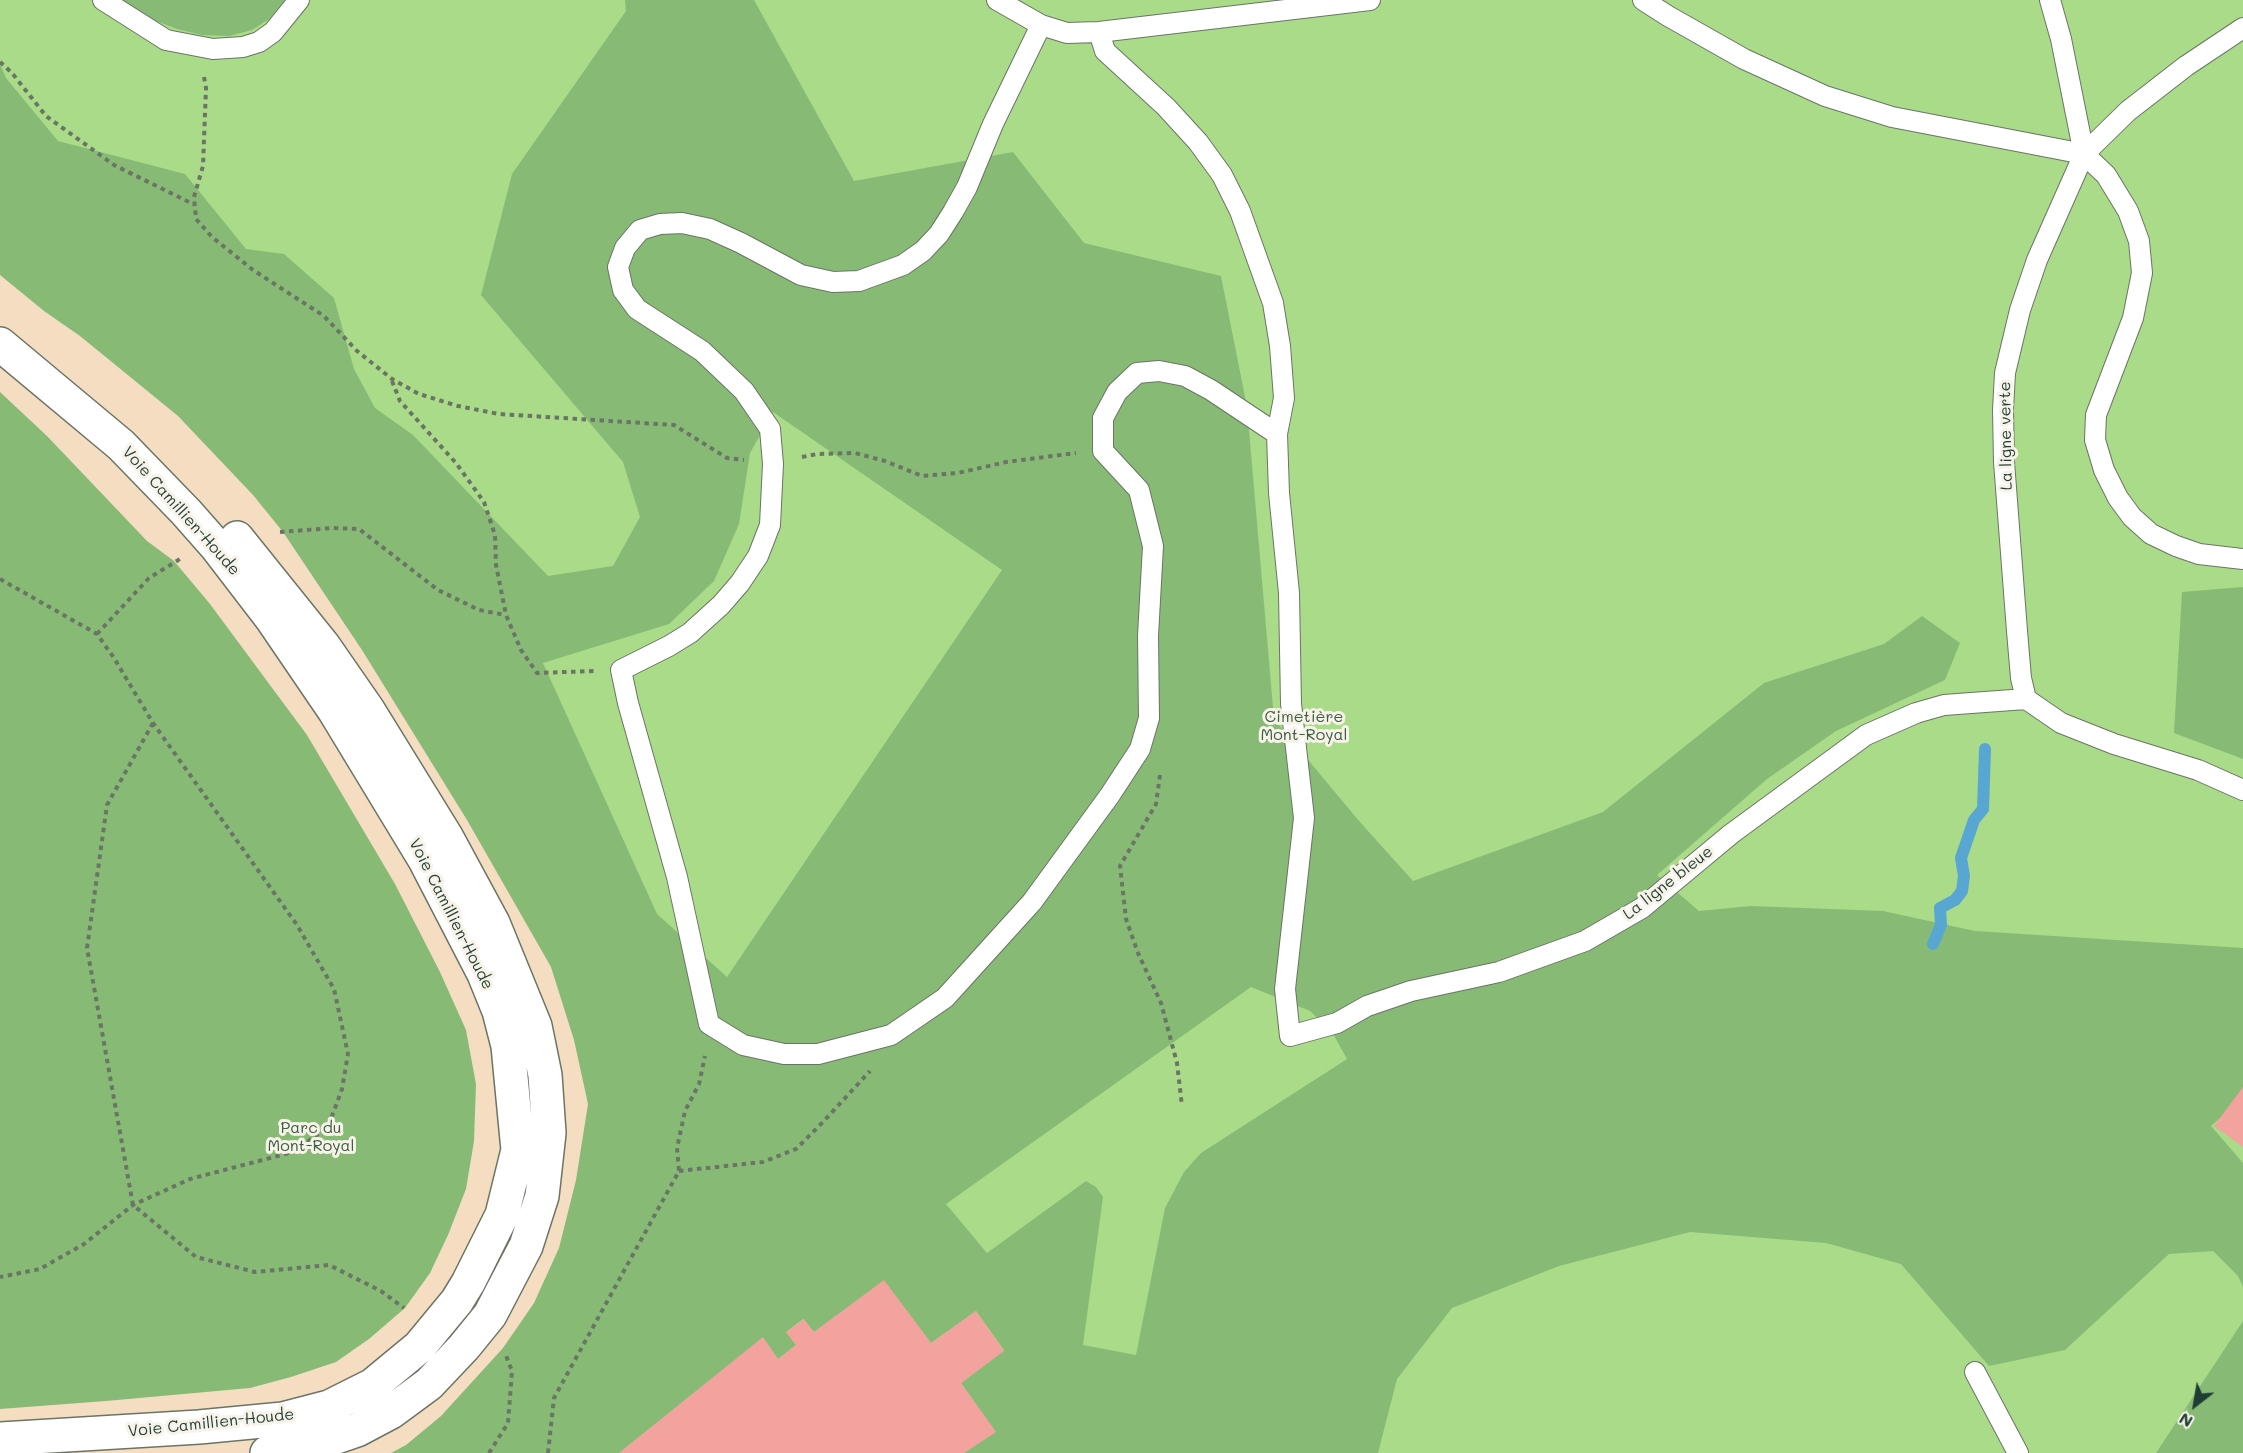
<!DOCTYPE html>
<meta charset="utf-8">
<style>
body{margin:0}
#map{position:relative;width:2243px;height:1453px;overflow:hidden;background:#f4ddc1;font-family:Mali,sans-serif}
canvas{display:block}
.north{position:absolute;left:2165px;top:1375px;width:60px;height:60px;-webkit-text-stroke:4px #f7f3e8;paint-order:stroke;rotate:211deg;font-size:16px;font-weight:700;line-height:24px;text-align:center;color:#1f3d34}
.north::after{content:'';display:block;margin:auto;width:21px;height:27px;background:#1f3d34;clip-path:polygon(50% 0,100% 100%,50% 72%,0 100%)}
</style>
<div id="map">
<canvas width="2243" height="1453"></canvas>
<div class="north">N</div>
</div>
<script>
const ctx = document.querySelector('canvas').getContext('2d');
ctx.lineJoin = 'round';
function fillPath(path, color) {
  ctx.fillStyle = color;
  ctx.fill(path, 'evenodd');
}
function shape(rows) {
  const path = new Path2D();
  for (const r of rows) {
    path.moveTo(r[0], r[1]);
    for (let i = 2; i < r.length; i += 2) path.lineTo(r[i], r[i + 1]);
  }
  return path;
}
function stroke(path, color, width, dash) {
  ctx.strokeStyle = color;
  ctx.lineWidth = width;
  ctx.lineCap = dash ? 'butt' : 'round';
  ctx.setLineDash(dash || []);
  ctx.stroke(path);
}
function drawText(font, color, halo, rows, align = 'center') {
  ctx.font = font + ' Mali,sans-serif';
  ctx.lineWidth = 6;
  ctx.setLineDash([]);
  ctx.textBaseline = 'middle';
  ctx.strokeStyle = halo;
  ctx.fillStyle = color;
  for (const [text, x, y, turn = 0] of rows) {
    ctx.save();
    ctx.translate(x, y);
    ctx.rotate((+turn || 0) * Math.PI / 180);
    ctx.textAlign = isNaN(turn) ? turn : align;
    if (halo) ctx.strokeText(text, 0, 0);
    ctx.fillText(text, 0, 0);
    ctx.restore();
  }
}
fillPath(shape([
 [0,0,2243,0,2243,1400,2211,1453,580,1453,738,1221,561,889,0,122]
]), '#aadb89');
fillPath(shape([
 [121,0,285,0,269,19,252,30,229,36,202,35,177,29,148,18],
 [625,0,754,0,854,181,1013,152,1084,243,1221,276,1247,407,1274,719,1359,821,1413,881,1603,812,1764,683,1884,644,1922,616,1960,643,1945,680,1836,731,1767,779,1657,875,1699,911,1751,906,1883,911,1975,931,2243,948,2243,1098,2211,1126,2243,1163,2243,1287,2238,1276,2213,1251,2169,1254,2065,1350,1989,1366,1901,1264,1826,1243,1690,1232,1559,1266,1452,1308,1397,1379,1378,1453,964,1453,995,1431,961,1383,1004,1350,976,1311,931,1343,884,1281,814,1332,803,1319,786,1332,796,1345,778,1359,763,1338,619,1453,391,1453,406,1445,441,1416,503,1348,534,1303,559,1248,576,1180,588,1104,574,1040,551,967,467,820,362,650,283,532,253,495,178,416,80,336,44,311,0,275,0,64,6,78,58,141,185,174,246,249,284,254,334,298,354,369,375,408,413,435,548,576,613,566,640,517,623,462,481,295,512,174,626,11],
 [773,412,1002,570,727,977,657,914,543,663,669,624,714,581,739,524,750,453],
 [1251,987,1310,1011,1332,1032,1347,1059,1201,1153,1184,1172,1165,1208,1136,1355,1083,1345,1103,1197,1096,1187,1086,1181,987,1253,946,1204],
 [0,392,47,436,147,541,174,561,210,604,307,735,395,884,440,972,466,1030,476,1084,474,1141,466,1189,448,1235,430,1273,405,1308,369,1339,336,1362,291,1377,250,1388,106,1401,0,1409],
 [2243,587,2243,759,2174,733,2182,592],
 [2243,1321,2243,1453,2156,1453]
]), '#87bb75');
stroke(shape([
 [1933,944,1941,925,1940,908,1955,900,1962,891,1964,876,1961,858,1974,820,1983,809,1985,749]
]), '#58a7d2', 12);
fillPath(shape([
 [2243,1087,2243,1147,2214,1126],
 [884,1280,931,1343,976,1311,1004,1351,961,1383,996,1432,964,1453,619,1453,763,1337,778,1359,796,1345,786,1332,804,1319,814,1332]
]), '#f3a39e');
const service = shape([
 [103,0,166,40,213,49,243,47,259,42,273,32,299,0],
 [997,0,1041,25,1067,33,1099,32,1370,0],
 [1643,0,1668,16,1744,59,1825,96,1892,117,2084,154,2106,175,2128,211,2139,241,2142,273,2133,318,2096,415,2095,440,2104,470,2118,498,2132,517,2151,534,2176,546,2199,554,2243,559],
 [2050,0,2061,39,2084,154],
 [1041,25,993,124,967,187,953,212,939,234,923,251,903,265,859,281,833,282,801,275,741,243,710,229,682,223,660,224,640,230,625,248,618,267,623,290,637,309,702,351,744,391,770,429,773,464,770,525,758,556,740,583,721,605,690,633,669,646,621,670,628,703,677,877,709,1024,743,1045,784,1054,818,1054,891,1035,945,998,1032,902,1110,795,1140,749,1149,718,1148,636,1153,546,1139,490,1103,451,1103,418,1117,392,1137,373,1159,371,1185,376,1211,390,1277,434],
 [2243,28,2186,66,2128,111,2084,154,2037,260,2020,310,2005,373,2003,410,2004,462,2017,631,2021,678,2026,699,2061,723,2114,744,2198,770,2243,790],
 [1099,32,1105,51,1166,107,1198,142,1222,175,1240,211,1273,303,1280,346,1284,398,1277,434,1279,493,1289,593,1291,704,1304,818,1285,989,1290,1036,1337,1023,1367,1006,1411,991,1499,972,1585,941,1642,908,1731,834,1866,735,1916,713,1944,705,2026,699],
 [1975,1372,2018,1453]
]);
const tertiary = shape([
 [0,344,121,445,186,512,216,546,272,619,334,710,425,860,484,974,499,1011,508,1046,518,1150,502,1215,468,1283,457,1301,419,1347,373,1385,329,1407,283,1419,199,1427,0,1439],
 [237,538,323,645,368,710,447,838,493,923,535,1026,545,1075,549,1133,542,1196,526,1246,490,1315,464,1347,429,1384,391,1412,357,1430,325,1441,267,1453]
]);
stroke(service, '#6a7565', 22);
stroke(tertiary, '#6a7565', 36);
stroke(shape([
 [0,62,12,73,46,116,114,165,195,205],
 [204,77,206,88,203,166,194,197,196,219,212,237,253,270,324,316,357,351,392,379,419,394,458,406,499,414,674,425,727,458,744,460],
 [392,381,400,401,456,463,484,502,495,535,496,565,506,615,521,650,537,673,594,671],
 [802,457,817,454,855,453,885,461,922,476,958,473,1006,462,1076,453],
 [280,532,333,528,359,529,438,590,479,610,506,615],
 [0,579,97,634,114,658,153,723,297,925,334,989,348,1054,342,1089,328,1127,293,1152,190,1179,133,1205,84,1244,40,1269,0,1277],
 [97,634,149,578,180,559],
 [153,723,107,805,87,948,133,1205,196,1257,255,1272,329,1265,381,1291,404,1308],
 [1160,775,1156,804,1120,866,1126,919,1138,953,1161,1003,1177,1063,1182,1106],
 [679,1171,763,1162,796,1149,823,1122,870,1071],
 [489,1453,508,1423,512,1371,505,1353],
 [548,1453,554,1398,679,1171,677,1148,685,1111,699,1084,705,1056]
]), '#6a7565', 4, [4.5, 4.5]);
stroke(service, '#fff', 20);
stroke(tertiary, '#fff', 33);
drawText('16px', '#1f3d34', '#f7f3e8', [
 ["La ligne verte",2006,436,-91],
 ["Voie Camillien-Houde",181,511,48],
 ["La ligne bleue",1668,883,-38],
 ["Voie Camillien-Houde",451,914,63],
 ["Voie Camillien-Houde",211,1423,-6]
]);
drawText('16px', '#3b5d45', '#f7f3e8', [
 ["Cimetière",1304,717],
 ["Mont-Royal",1304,735],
 ["Parc du",311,1128],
 ["Mont-Royal",311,1146]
]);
</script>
